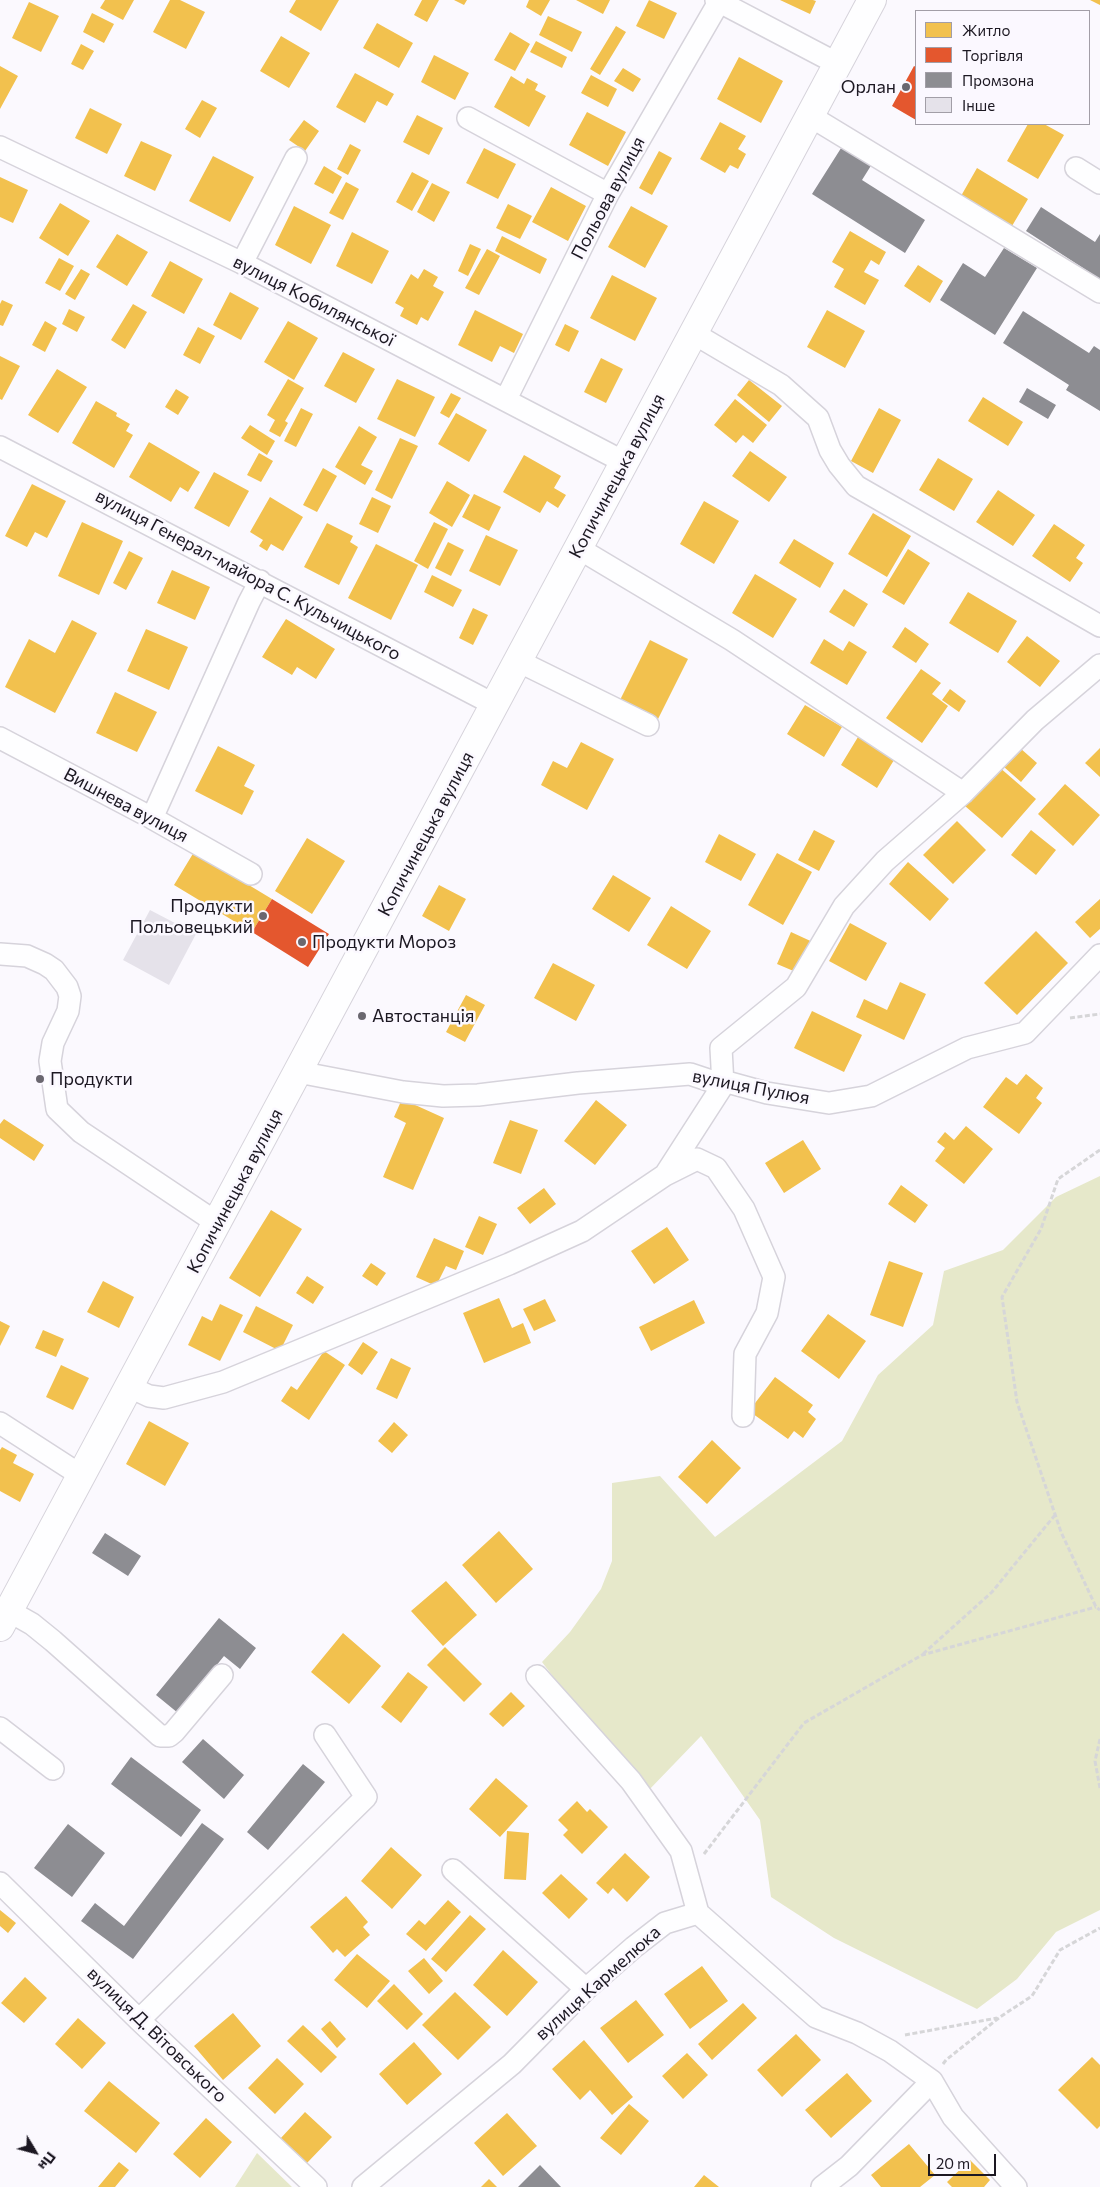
<!DOCTYPE html>
<meta charset="utf-8">
<style>
body{margin:0}
#map{position:relative;width:1100px;height:2187px;overflow:hidden;background:#fbf9fe;font-family:Commissioner,sans-serif}
canvas{display:block}
.legend{position:absolute;left:915px;top:10px;width:175px;height:115px;box-sizing:border-box;background:#fbf8ff;border:1px solid #a29ea7;margin:0;padding:6px 9px;list-style:none;font-size:15px;color:#1c1822}
.legend li{display:flex;align-items:center;gap:10px;height:25px}
.legend b{width:25px;border:1px solid #a29ea7}
.north{position:absolute;left:10px;top:2127px;width:50px;height:50px;-webkit-text-stroke:4px #fbf8ff;paint-order:stroke;rotate:127deg;font-size:14px;font-weight:700;line-height:20px;text-align:center;color:#1c1822}
.north::after{content:'';display:block;margin:auto;width:18px;height:22px;background:#1c1822;clip-path:polygon(50% 0,100% 100%,50% 72%,0 100%)}
.scale{position:absolute;left:928px;top:2154px;width:68px;height:22px;box-sizing:border-box;border:2px solid #1c1822;border-top:0;padding-left:6px;font-size:15px;line-height:18px;white-space:nowrap;color:#1c1822;-webkit-text-stroke:4px #fbf8ff;paint-order:stroke}
</style>
<div id="map">
<canvas width="1100" height="2187"></canvas>
<ul class="legend">
<li><b style="height:14px;background:#f2c14e"></b>Житло</li>
<li><b style="height:14px;background:#e4572e"></b>Торгівля</li>
<li><b style="height:14px;background:#8d8d92"></b>Промзона</li>
<li><b style="height:14px;background:#e5e2ea"></b>Інше</li>
</ul>
<div class="north">Пн</div>
<div class="scale">20 m</div>
</div>
<script>
const ctx = document.querySelector('canvas').getContext('2d');
ctx.lineJoin = 'round';
function fillPath(path, color) {
  ctx.fillStyle = color;
  ctx.fill(path, 'evenodd');
}
function shape(rows) {
  const path = new Path2D();
  for (const r of rows) {
    path.moveTo(r[0], r[1]);
    for (let i = 2; i < r.length; i += 2) path.lineTo(r[i], r[i + 1]);
  }
  return path;
}
function stroke(path, color, width, dash) {
  ctx.strokeStyle = color;
  ctx.lineWidth = width;
  ctx.lineCap = dash ? 'butt' : 'round';
  ctx.setLineDash(dash || []);
  ctx.stroke(path);
}
function drawText(font, color, halo, rows, align = 'center') {
  ctx.font = font + ' Commissioner,sans-serif';
  ctx.lineWidth = 5;
  ctx.setLineDash([]);
  ctx.textBaseline = 'middle';
  ctx.strokeStyle = halo;
  ctx.fillStyle = color;
  for (const [text, x, y, turn = 0] of rows) {
    ctx.save();
    ctx.translate(x, y);
    ctx.rotate((+turn || 0) * Math.PI / 180);
    ctx.textAlign = isNaN(turn) ? turn : align;
    if (halo) ctx.strokeText(text, 0, 0);
    ctx.fillText(text, 0, 0);
    ctx.restore();
  }
}
fillPath(shape([
 [1100,1176,1100,1910,1056,1932,1017,1979,977,2009,834,1938,771,1897,760,1820,701,1736,647,1792,579,1711,542,1662,570,1632,601,1589,612,1561,612,1483,660,1476,715,1537,842,1441,878,1375,933,1325,944,1271,1003,1250,1056,1197],
 [257,2153,292,2187,235,2187]
]), '#e6e8ca');
fillPath(shape([
 [105,0,134,0,123,20,100,8],
 [170,0,180,0,205,12,186,49,153,32],
 [296,0,339,0,321,31,289,12],
 [422,0,439,0,427,22,414,15],
 [454,0,467,0,464,5],
 [529,0,550,0,541,16,526,7],
 [576,0,610,0,603,14],
 [649,0,677,13,664,39,636,26],
 [780,0,813,0,816,1,810,14],
 [1090,0,1100,0,1100,5],
 [29,2,59,16,41,52,12,38],
 [92,13,114,24,104,43,83,32],
 [548,16,582,32,572,52,539,35],
 [377,23,413,43,399,68,363,48],
 [616,26,626,32,600,75,590,69],
 [510,32,530,44,515,71,494,60],
 [281,36,310,53,289,88,260,71],
 [536,41,567,57,562,68,530,52],
 [81,44,94,51,83,70,71,64],
 [434,55,469,73,455,100,421,82],
 [739,57,783,81,761,123,717,99],
 [0,66,18,76,0,109],
 [623,68,641,79,633,92,614,81],
 [355,73,394,94,387,106,377,101,365,123,336,107],
 [591,75,617,89,608,107,581,93],
 [511,76,524,84,527,78,538,84,535,90,546,96,529,127,494,107],
 [202,100,217,108,200,138,185,129],
 [90,108,122,124,107,154,75,138],
 [587,112,626,132,608,166,569,145],
 [417,115,443,128,429,155,403,142],
 [304,120,319,131,305,151,289,140],
 [720,122,746,136,738,149,746,154,738,169,730,165,725,173,700,159],
 [1028,124,1044,124,1064,135,1038,179,1007,161],
 [141,141,172,155,155,191,124,176],
 [350,144,361,150,348,175,337,169],
 [484,148,516,164,498,199,466,183],
 [659,151,672,158,652,195,639,188],
 [213,156,254,177,230,222,189,201],
 [324,166,342,177,333,194,314,184],
 [977,168,1028,199,1012,226,961,196],
 [412,172,429,181,412,211,396,202],
 [0,177,28,190,13,223,0,217],
 [346,182,359,189,343,220,329,213],
 [432,183,450,192,434,222,417,212],
 [551,187,586,206,568,241,532,222],
 [60,203,90,221,68,256,39,238],
 [508,204,532,216,520,239,496,228],
 [294,206,331,225,311,264,275,245],
 [631,206,668,226,645,268,608,247],
 [850,231,886,252,879,265,871,260,864,272,879,280,865,305,834,287,844,269,832,262],
 [352,232,389,251,372,284,336,266],
 [117,234,148,252,127,286,96,267],
 [502,236,547,259,540,274,495,251],
 [470,244,481,249,468,276,458,271],
 [487,249,500,256,479,295,465,288],
 [59,258,74,266,60,291,45,283],
 [170,261,203,279,184,314,151,296],
 [918,265,943,281,930,303,904,286],
 [81,269,90,274,75,300,65,294],
 [424,269,438,277,433,286,444,292,428,321,421,317,417,325,400,316,404,308,395,303,411,274,418,279],
 [612,275,657,298,635,341,590,318],
 [230,292,259,308,241,340,213,325],
 [2,300,13,305,3,326,0,325,0,304],
 [133,304,147,312,125,349,111,340],
 [69,309,85,317,77,332,62,324],
 [475,310,523,334,514,353,500,346,492,362,458,345],
 [827,310,865,331,845,368,807,347],
 [45,321,57,328,45,352,32,345],
 [288,321,318,338,294,380,264,362],
 [565,324,579,331,569,352,555,345],
 [198,327,215,336,200,364,183,355],
 [343,352,375,369,356,403,324,386],
 [0,356,20,366,2,400,0,399],
 [601,358,623,369,606,403,584,392],
 [57,369,87,387,58,433,28,415],
 [288,379,304,388,285,421,288,423,280,437,269,431,275,420,267,415],
 [397,379,435,397,415,437,377,419],
 [749,380,782,406,769,422,737,395],
 [176,389,189,397,178,415,165,407],
 [451,393,461,398,449,418,440,413],
 [983,397,1023,422,1008,446,968,421],
 [735,399,767,425,753,443,743,435,736,443,714,425],
 [96,401,117,413,116,416,130,424,126,431,133,435,114,468,72,443],
 [301,408,313,414,296,447,284,441],
 [879,408,901,420,873,473,851,461],
 [456,413,487,430,469,462,438,444],
 [250,425,275,441,267,455,241,438],
 [359,426,377,437,361,465,373,471,365,485,335,467],
 [400,438,418,446,392,499,375,490],
 [149,442,200,472,188,492,180,487,171,502,129,477],
 [750,451,787,477,769,502,732,476],
 [259,453,273,461,261,482,247,475],
 [524,455,561,476,554,488,566,495,558,508,547,501,540,513,503,492],
 [938,458,973,479,954,511,919,490],
 [323,468,337,476,317,512,303,505],
 [214,472,249,491,229,527,194,508],
 [447,481,470,495,452,527,429,513],
 [32,484,66,501,47,538,35,532,27,547,5,536],
 [998,490,1035,515,1013,546,976,522],
 [474,494,501,507,489,531,462,517],
 [270,497,303,517,283,551,271,544,267,551,259,546,263,540,250,532],
 [372,497,391,506,378,533,359,524],
 [704,501,739,521,714,564,680,544],
 [873,513,911,536,887,577,848,554],
 [82,522,123,541,99,595,58,576],
 [434,522,448,529,428,569,414,561],
 [327,523,353,536,350,542,358,547,339,585,304,567],
 [1054,524,1085,545,1076,558,1083,563,1070,582,1032,556],
 [486,535,518,550,500,586,469,571],
 [794,539,834,563,820,588,779,563],
 [448,542,464,550,451,576,435,568],
 [376,544,418,565,391,620,348,598],
 [908,549,930,563,904,605,882,592],
 [129,551,143,558,126,590,113,583],
 [172,570,210,587,195,620,157,603],
 [755,574,797,599,773,638,732,613],
 [432,575,462,590,453,607,424,592],
 [844,589,868,604,854,627,829,612],
 [968,592,1017,621,998,653,949,623],
 [473,608,488,615,473,645,459,638],
 [286,619,335,649,316,679,297,667,292,675,262,657],
 [72,620,97,633,55,713,5,687,29,639,55,653],
 [905,627,929,644,916,663,892,647],
 [146,629,188,647,169,690,127,671],
 [1027,636,1060,661,1040,687,1007,662],
 [824,639,843,651,849,641,867,652,847,685,810,663],
 [650,640,688,659,656,723,618,704],
 [921,669,941,683,932,694,948,706,922,743,886,718],
 [950,689,966,701,959,712,942,700],
 [115,692,157,712,137,752,96,733],
 [805,705,842,727,824,757,787,734],
 [858,737,894,760,877,788,841,765],
 [581,742,614,759,587,810,541,785,553,761,567,768],
 [218,746,255,765,244,786,254,791,242,815,195,791],
 [1020,748,1037,763,1021,782,1004,767],
 [1100,748,1100,777,1085,763],
 [999,767,1036,799,1002,838,965,806],
 [1065,784,1100,815,1073,846,1038,814],
 [957,821,986,850,953,884,923,855],
 [814,830,835,841,819,871,798,860],
 [1031,830,1056,850,1036,875,1011,855],
 [719,834,756,854,741,881,705,862],
 [307,838,345,861,312,914,275,891],
 [194,852,272,899,252,932,174,885],
 [777,853,812,872,783,925,748,905],
 [908,862,949,899,930,921,889,884],
 [613,875,651,898,629,932,592,909],
 [439,885,466,899,449,931,422,916],
 [1100,899,1100,929,1090,938,1075,922],
 [671,906,711,931,687,969,647,945],
 [850,923,887,943,866,981,829,961],
 [1036,931,1068,963,1017,1015,984,983],
 [791,932,817,944,803,975,777,964],
 [553,963,595,985,576,1021,534,998],
 [900,982,926,994,904,1040,856,1017,864,999,887,1010],
 [466,995,485,1005,465,1042,446,1032],
 [812,1011,862,1035,844,1072,794,1048],
 [1026,1074,1043,1088,1036,1098,1042,1103,1019,1134,983,1107,1006,1077,1017,1085],
 [402,1099,444,1118,413,1190,383,1177,406,1123,394,1117],
 [596,1100,627,1125,595,1165,564,1141],
 [4,1119,44,1145,34,1161,0,1138,0,1124],
 [510,1120,538,1130,521,1174,493,1163],
 [966,1126,993,1149,964,1184,935,1161,945,1148,937,1142,945,1132,954,1140],
 [803,1140,821,1169,784,1193,765,1163],
 [901,1185,928,1205,915,1223,888,1204],
 [544,1188,556,1204,530,1224,517,1208],
 [271,1210,302,1229,260,1297,229,1278],
 [479,1216,497,1224,483,1255,465,1247],
 [667,1227,689,1260,654,1284,631,1251],
 [434,1238,464,1251,456,1270,446,1266,436,1286,416,1277],
 [889,1261,923,1273,903,1327,870,1315],
 [371,1263,386,1273,377,1286,362,1276],
 [307,1276,324,1287,313,1304,296,1293],
 [103,1281,134,1297,119,1328,87,1312],
 [499,1298,512,1328,523,1323,531,1343,484,1363,463,1313],
 [545,1299,556,1321,534,1331,523,1309],
 [694,1300,705,1323,651,1351,639,1327],
 [220,1304,243,1315,220,1361,188,1345,202,1316,212,1321],
 [256,1306,293,1325,280,1351,243,1332],
 [828,1314,866,1341,839,1379,801,1351],
 [0,1321,10,1326,0,1346],
 [43,1330,64,1339,56,1357,35,1348],
 [363,1342,378,1352,362,1375,348,1365],
 [324,1351,345,1365,309,1420,281,1401,291,1386,297,1390],
 [391,1358,411,1368,397,1399,376,1389],
 [61,1365,89,1378,73,1410,46,1397],
 [775,1377,813,1405,808,1412,816,1419,803,1438,794,1431,788,1439,749,1411],
 [149,1421,189,1443,165,1486,126,1464],
 [394,1422,408,1435,392,1453,378,1441],
 [712,1440,741,1468,707,1504,678,1477],
 [2,1447,17,1455,13,1463,34,1474,20,1502,0,1491,0,1450],
 [499,1531,533,1569,496,1603,462,1565],
 [446,1581,477,1615,443,1646,411,1611],
 [343,1633,381,1666,349,1704,311,1672],
 [445,1647,482,1684,464,1702,427,1665],
 [408,1672,428,1687,401,1723,381,1707],
 [511,1692,525,1706,503,1727,489,1714],
 [496,1778,528,1806,500,1837,469,1809],
 [577,1801,587,1812,590,1809,608,1827,582,1854,563,1835,568,1830,558,1820],
 [507,1831,529,1833,526,1880,504,1879],
 [391,1847,422,1875,392,1909,361,1881],
 [625,1853,650,1877,627,1902,613,1888,608,1894,596,1883],
 [561,1874,588,1899,569,1919,542,1893],
 [346,1896,368,1922,363,1927,370,1935,345,1957,337,1949,333,1953,310,1927],
 [448,1900,461,1912,426,1951,406,1934,419,1920,425,1925],
 [0,1910,16,1923,8,1933,0,1926],
 [470,1915,486,1929,446,1972,431,1959],
 [503,1950,538,1982,507,2016,473,1985],
 [357,1954,390,1981,367,2008,334,1980],
 [424,1958,443,1981,429,1994,408,1971],
 [702,1966,728,2001,690,2029,664,1994],
 [25,1977,47,1998,24,2023,1,2003],
 [394,1984,423,2014,407,2030,377,2001],
 [455,1992,491,2027,458,2060,422,2025],
 [636,2000,664,2035,628,2063,600,2028],
 [743,2003,757,2018,712,2060,698,2044],
 [233,2013,261,2046,223,2080,194,2046],
 [78,2018,106,2043,82,2069,55,2044],
 [330,2021,346,2039,337,2048,321,2029],
 [303,2025,337,2057,321,2073,287,2041],
 [796,2034,821,2060,782,2097,757,2070],
 [584,2040,633,2097,612,2115,590,2090,580,2100,552,2069],
 [414,2042,442,2074,407,2105,379,2074],
 [687,2053,708,2075,683,2099,662,2076],
 [1092,2057,1100,2065,1100,2126,1097,2129,1058,2090],
 [277,2058,304,2084,275,2114,248,2088],
 [847,2073,872,2101,831,2138,805,2110],
 [109,2081,160,2123,136,2153,84,2111],
 [629,2104,649,2121,621,2155,600,2138],
 [305,2112,332,2137,306,2164,280,2139],
 [507,2113,537,2146,503,2176,474,2143],
 [206,2118,232,2142,200,2178,173,2154],
 [909,2144,935,2175,920,2187,881,2187,871,2175],
 [970,2160,990,2180,984,2187,952,2187,947,2182],
 [119,2162,129,2170,115,2187,98,2187],
 [704,2175,719,2187,694,2187],
 [489,2179,497,2187,481,2187]
]), '#f2c14e');
fillPath(shape([
 [914,66,916,67,916,120,892,106],
 [272,899,329,934,308,967,252,932]
]), '#e4572e');
fillPath(shape([
 [843,145,872,164,862,180,925,220,905,253,812,194],
 [1041,207,1095,242,1100,234,1100,279,1026,231],
 [1004,248,1037,268,995,335,940,300,963,263,985,277],
 [1023,311,1089,353,1094,346,1100,350,1100,411,1066,390,1069,385,1003,343],
 [1027,388,1056,405,1048,419,1019,402],
 [105,1533,141,1556,128,1576,92,1553],
 [219,1618,256,1648,240,1669,224,1656,178,1713,156,1695],
 [203,1739,244,1775,224,1799,182,1762],
 [131,1757,201,1810,181,1837,111,1784],
 [303,1764,325,1782,268,1850,247,1832],
 [202,1823,224,1839,133,1959,81,1921,95,1903,124,1926],
 [68,1824,105,1853,72,1897,34,1868],
 [540,2165,561,2187,518,2187]
]), '#8d8d92');
fillPath(shape([
 [150,910,196,934,169,985,123,960]
]), '#e5e2ea');
const minor = shape([
 [716,0,838,64],
 [810,116,1100,292],
 [468,118,608,194],
 [0,147,242,263,624,462],
 [1076,168,1100,183],
 [242,263,296,158],
 [693,333,781,385,818,418,830,450,839,465,856,486,1100,626],
 [506,399,608,194,719,2],
 [0,447,495,705],
 [578,548,732,640,963,793],
 [518,661,648,725],
 [0,738,152,818,251,874],
 [152,818,249,602,260,581],
 [0,954,27,956,45,964,54,970,67,987,70,996,68,1011,53,1043,50,1061,57,1109,81,1132,217,1223],
 [298,1072,403,1092,443,1096,478,1095,578,1083,690,1074,723,1085,727,1082,767,1093,829,1103,871,1096,967,1048,1025,1033,1100,955],
 [665,1175,697,1159,716,1168,744,1209,774,1277,767,1313,745,1354,743,1416],
 [130,1387,149,1396,164,1398,223,1382,509,1264,582,1231,665,1175,723,1085,721,1048,796,987,844,906,885,861,963,793,1035,720,1100,665],
 [0,1423,82,1476],
 [9,1611,32,1624,53,1641,160,1736,169,1736,174,1732,222,1675],
 [537,1676,631,1781,681,1851,698,1913],
 [0,1728,53,1769],
 [453,1870,586,1989],
 [0,1883,139,2020,316,2187],
 [139,2020,366,1797,325,1735],
 [363,2187,512,2064,586,1989,634,1947,665,1923,698,1913,816,2017,857,2033,890,2051,932,2081,953,2117,1016,2187],
 [822,2187,849,2166,932,2081]
]);
const major = shape([
 [0,1627,872,0]
]);
stroke(minor, '#d6d3db', 24);
stroke(major, '#d6d3db', 30);
stroke(shape([
 [1070,1018,1100,1014],
 [1100,1150,1058,1179,1041,1229,1002,1297,1017,1402,1061,1532,1096,1607,1100,1610],
 [923,1654,992,1592,1055,1515],
 [1100,1739,1095,1761,1100,1788],
 [704,1854,804,1723,922,1655,1096,1607],
 [905,2035,997,2018],
 [943,2064,946,2060,1000,2017,1032,1996,1060,1950,1100,1928]
]), '#d6d6d8', 3, [5, 2.5]);
stroke(minor, '#fefeff', 21);
stroke(major, '#fefeff', 28);
for (const [x, y, r, color] of [
 [906,87,5,"#6a676f"],
 [263,916,5,"#6a676f"],
 [302,942,5,"#6a676f"],
 [362,1016,5,"#6a676f"],
 [40,1079,5,"#6a676f"]
]) {
  const dot = new Path2D();
  dot.arc(x, y, r, 0, 2 * Math.PI);
  ctx.fillStyle = color;
  ctx.fill(dot);
  stroke(dot, '#fbf8ff', 2);
}
drawText('18px', '#1c1822', '#fbf8ff', [
 ["Орлан",896,87,"right"],
 ["Продукти",253,906,"right"],
 ["Польовецький",253,927,"right"],
 ["Продукти Мороз",312,942],
 ["Автостанція",372,1016],
 ["Продукти",50,1079]
], 'left');
drawText('18px', '#1c1822', '#fbf8ff', [
 ["Польова вулиця",608,198,-62],
 ["вулиця Кобилянської",314,301,27],
 ["Копичинецька вулиця",617,476,-62],
 ["вулиця Генерал-майора С. Кульчицького",248,575,28],
 ["Вишнева вулиця",126,805,28],
 ["Копичинецька вулиця",426,834,-62],
 ["вулиця Пулюя",751,1087,11],
 ["Копичинецька вулиця",235,1191,-62],
 ["вулиця Кармелюка",598,1983,-42],
 ["вулиця Д. Вітовського",157,2035,44]
]);
</script>
